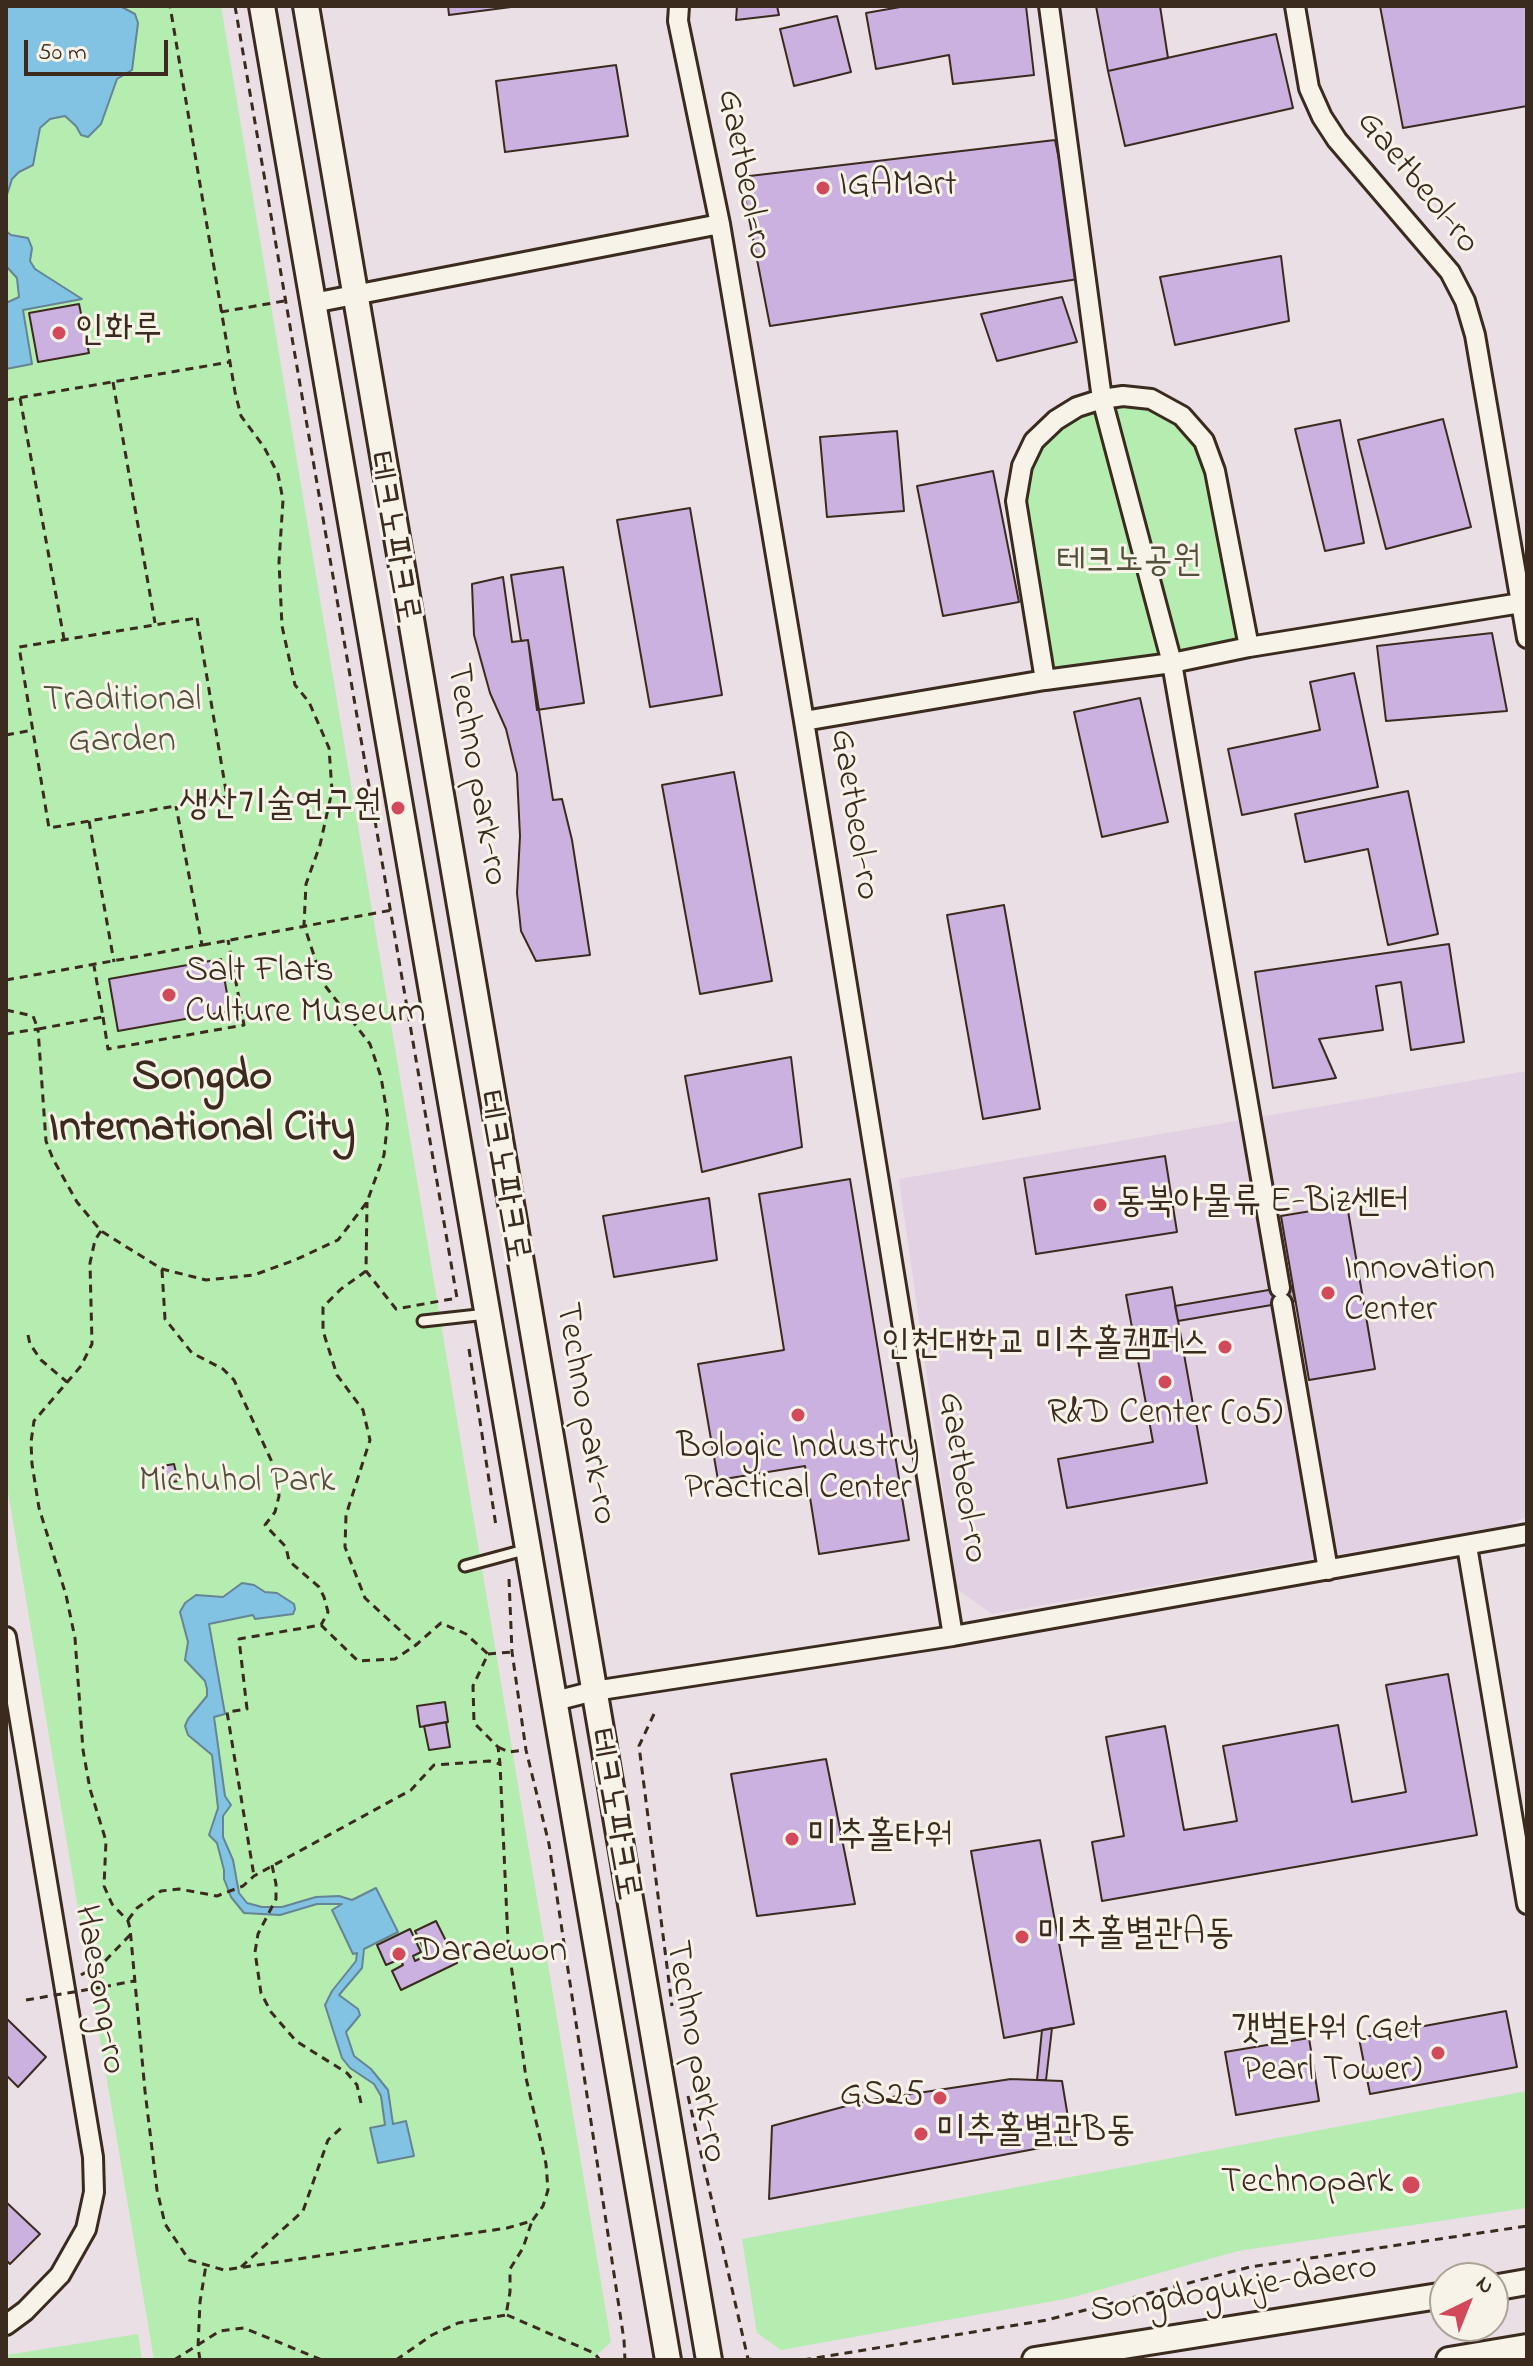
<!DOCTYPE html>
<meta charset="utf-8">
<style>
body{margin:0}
#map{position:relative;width:1533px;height:2366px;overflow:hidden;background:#eadfe5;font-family:"Indie Flower",sans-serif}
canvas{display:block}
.frame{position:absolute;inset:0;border:8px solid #3b2a1e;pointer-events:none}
.north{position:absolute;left:1429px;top:2262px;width:80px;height:80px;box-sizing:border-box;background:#f7f3e8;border:2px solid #aca397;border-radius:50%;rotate:43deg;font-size:22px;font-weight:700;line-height:32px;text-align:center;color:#3b2a1e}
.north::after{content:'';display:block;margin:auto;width:28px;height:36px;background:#d1495b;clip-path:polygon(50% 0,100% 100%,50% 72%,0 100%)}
.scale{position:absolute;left:24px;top:40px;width:144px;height:36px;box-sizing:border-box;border:4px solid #3b2a1e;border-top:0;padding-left:10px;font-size:24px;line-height:28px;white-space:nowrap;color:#3b2a1e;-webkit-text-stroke:6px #f7f3e8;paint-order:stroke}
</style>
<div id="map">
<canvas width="1533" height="2366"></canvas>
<div class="frame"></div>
<div class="north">N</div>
<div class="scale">50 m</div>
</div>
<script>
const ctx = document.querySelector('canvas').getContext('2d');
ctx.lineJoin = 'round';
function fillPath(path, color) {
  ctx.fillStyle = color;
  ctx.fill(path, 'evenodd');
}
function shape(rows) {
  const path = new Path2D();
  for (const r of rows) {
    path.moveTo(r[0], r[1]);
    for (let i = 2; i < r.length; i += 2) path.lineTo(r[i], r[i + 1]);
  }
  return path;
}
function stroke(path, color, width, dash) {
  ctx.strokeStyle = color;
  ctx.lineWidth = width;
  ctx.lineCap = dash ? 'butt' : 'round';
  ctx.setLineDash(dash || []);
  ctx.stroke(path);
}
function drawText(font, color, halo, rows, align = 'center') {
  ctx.font = font + ' "Indie Flower","Poor Story",sans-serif';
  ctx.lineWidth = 6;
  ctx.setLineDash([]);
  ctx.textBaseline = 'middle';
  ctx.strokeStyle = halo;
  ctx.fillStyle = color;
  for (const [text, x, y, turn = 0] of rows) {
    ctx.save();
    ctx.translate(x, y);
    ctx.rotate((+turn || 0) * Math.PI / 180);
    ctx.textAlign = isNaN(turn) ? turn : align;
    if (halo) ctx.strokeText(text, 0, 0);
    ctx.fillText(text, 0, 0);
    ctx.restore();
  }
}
fillPath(shape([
 [1527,1071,1527,1516,1509,1525,992,1614,957,1589,899,1179]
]), '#e1d1e3');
fillPath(shape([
 [6,6,221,6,611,2342,591,2360,154,2360,6,1480],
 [1151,399,1204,441,1249,647,1045,680,1016,501,1022,466,1077,407],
 [1527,2091,1527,2208,1238,2251,1070,2298,781,2350,757,2333,742,2239],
 [138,2334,142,2360,6,2360,6,2355]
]), '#b5ecaf');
const water = shape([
 [6,6,120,6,135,14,138,23,132,70,117,79,101,124,88,137,81,135,76,126,65,116,50,119,40,128,33,165,19,172,12,179,6,198,6,6],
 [6,231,11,235,28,238,32,248,30,261,35,269,82,299,23,310,32,364,6,369,6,303,19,297,17,278,6,266,6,231],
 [242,1583,254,1585,265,1592,277,1593,294,1604,295,1609,293,1614,255,1619,253,1615,209,1624,225,1714,214,1717,225,1796,231,1805,223,1816,223,1837,233,1860,239,1893,247,1903,262,1907,282,1907,316,1897,339,1896,352,1900,376,1888,398,1932,364,1949,362,1968,339,1995,358,2009,360,2015,346,2032,354,2056,371,2069,388,2090,393,2124,406,2121,414,2156,378,2163,370,2128,385,2125,381,2096,374,2084,350,2068,342,2058,325,2005,332,1991,356,1961,357,1953,353,1954,332,1910,342,1904,317,1904,280,1915,244,1913,231,1897,224,1879,224,1870,217,1843,209,1835,218,1808,212,1755,188,1735,185,1726,188,1719,207,1696,207,1689,205,1681,185,1660,188,1642,180,1612,185,1603,196,1595,223,1597,242,1583]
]);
fillPath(water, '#82c2e2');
stroke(water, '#668594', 2);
const building = shape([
 [448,6,519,6,449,15,448,6],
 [737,6,777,6,779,15,736,20,737,6],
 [906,6,1026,6,1034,75,953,84,949,55,876,69,866,13,906,6],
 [1096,6,1160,6,1168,58,1108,71,1096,6],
 [1380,6,1527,6,1527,106,1403,128,1380,6],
 [837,16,851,72,794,86,780,29,837,16],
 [1276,34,1293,108,1125,146,1108,71,1276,34],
 [616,65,628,136,505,152,496,81,616,65],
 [1055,140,1085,278,770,326,741,177,1055,140],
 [1281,256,1289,321,1175,345,1160,277,1281,256],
 [1062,297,1077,342,997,361,981,314,1062,297],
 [79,304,89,353,38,362,29,313,79,304],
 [1443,419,1471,527,1386,549,1358,440,1443,419],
 [1340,420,1364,543,1325,551,1295,429,1340,420],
 [897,431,904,511,827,517,820,437,897,431],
 [993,471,1019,602,943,616,917,486,993,471],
 [690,508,722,695,650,707,617,520,690,508],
 [563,567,584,703,537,710,528,640,521,641,511,575,563,567],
 [503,577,512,642,528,640,553,800,562,799,572,840,590,955,536,961,521,931,517,893,520,836,517,774,506,729,490,693,474,635,472,584,503,577],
 [1492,633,1507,711,1386,721,1377,646,1492,633],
 [1354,673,1378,787,1242,815,1228,749,1320,730,1310,682,1354,673],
 [1140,698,1168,822,1102,837,1074,712,1140,698],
 [734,772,772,981,700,994,662,785,734,772],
 [1408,791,1438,934,1388,945,1368,849,1305,862,1295,814,1408,791],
 [1004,905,1040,1109,983,1119,947,915,1004,905],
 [1449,944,1464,1042,1411,1050,1401,982,1376,986,1383,1030,1319,1039,1336,1078,1273,1088,1255,972,1449,944],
 [221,959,230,1011,118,1031,109,979,221,959],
 [791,1057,802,1147,702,1172,685,1076,791,1057],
 [1165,1156,1177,1232,1036,1254,1024,1178,1165,1156],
 [850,1179,909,1540,819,1554,805,1466,718,1480,698,1364,784,1350,759,1194,850,1179],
 [709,1198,717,1260,614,1277,603,1216,709,1198],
 [1347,1205,1375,1369,1309,1380,1281,1216,1347,1205],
 [1292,1286,1295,1301,1178,1321,1175,1306,1292,1286],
 [1172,1287,1207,1483,1067,1508,1058,1459,1153,1442,1126,1295,1172,1287],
 [174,1464,178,1481,160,1484,157,1467,174,1464],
 [1448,1674,1477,1835,1102,1901,1092,1842,1124,1836,1106,1737,1165,1726,1184,1830,1237,1821,1223,1746,1338,1725,1352,1802,1406,1792,1386,1685,1448,1674],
 [445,1702,448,1722,420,1727,417,1706,445,1702],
 [446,1722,450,1747,429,1750,424,1726,446,1722],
 [826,1759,855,1904,757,1916,731,1774,826,1759],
 [1040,1840,1074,2024,1004,2038,971,1851,1040,1840],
 [436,1921,457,1963,401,1990,392,1971,403,1965,400,1959,386,1965,377,1945,410,1929,421,1952,413,1956,415,1961,427,1955,415,1931,436,1921],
 [1506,2011,1517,2067,1370,2094,1359,2038,1506,2011],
 [6,2018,46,2057,18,2087,6,2075,6,2018],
 [1052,2028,1046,2080,1037,2080,1042,2030,1052,2028],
 [1309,2038,1319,2101,1236,2115,1225,2052,1309,2038],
 [1011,2079,1062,2081,1072,2142,769,2199,772,2126,865,2101,1011,2079],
 [6,2202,40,2234,10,2264,6,2260,6,2202]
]);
fillPath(building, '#cbb1df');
stroke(building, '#3b2a1e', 2);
const lane = shape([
 [423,1321,487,1314],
 [465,1566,528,1549]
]);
const street = shape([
 [679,6,678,21,720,224,804,721,953,1636],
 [1049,6,1102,399,1172,663,1280,1288],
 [1295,6,1309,88,1322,117,1337,140,1450,272,1465,301,1475,335,1527,638],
 [313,303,720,224],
 [1045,680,1016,501,1022,466,1034,441,1056,420,1077,407,1102,399,1123,396,1151,399,1182,416,1204,441,1215,471,1249,647],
 [804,721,1045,680,1172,663,1249,647,1527,602],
 [1282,1303,1328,1570],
 [1467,1546,1527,1904],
 [6,1637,93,2157,94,2192,86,2229,60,2275,25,2311,6,2325],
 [555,1701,594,1691,953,1636,1527,1534]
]);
const secondary = shape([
 [262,6,668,2360],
 [306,6,709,2360],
 [1493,2288,1527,2282],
 [1035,2360,1445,2295],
 [1449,2360,1527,2347]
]);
stroke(lane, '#3b2a1e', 15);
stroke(street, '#3b2a1e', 24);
stroke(secondary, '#3b2a1e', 30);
stroke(shape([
 [235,6,457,1298,396,1309,366,1271,367,1202],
 [221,312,284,301],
 [113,382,155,623],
 [20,398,64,639],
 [6,400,230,362],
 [197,618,227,797,49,828,19,647,197,618],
 [6,735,33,730],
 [89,821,114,962],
 [203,945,392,910],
 [6,980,202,945,176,806],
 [6,1010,33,1016,38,1029,103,1017,94,966],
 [103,1017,108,1049,244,1025,228,940],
 [6,1034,38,1029,46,1141,53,1159,77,1202,101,1231,162,1269,206,1280,254,1275,295,1260,338,1240,367,1202,384,1155,388,1119,381,1077,370,1044,323,983,304,925,306,884,320,845,332,791,329,748,309,702,295,685,282,626,279,562,283,500,278,474,264,447,241,416,235,392,170,6],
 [101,1231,95,1240,90,1263,92,1344,81,1366,34,1421,31,1442,32,1464,39,1508,66,1595,75,1638,83,1750,90,1789,106,1841,104,1886,112,1904,128,1921,130,1928,145,2091,157,2190,165,2224,189,2260,224,2270,507,2228,532,2221,543,2206,548,2190,546,2164,526,2078,508,1941,500,1764,498,1747,474,1723,473,1686,488,1654,466,1634,441,1623,416,1645,395,1659,358,1661,321,1625,239,1639,247,1709,227,1712,254,1876],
 [162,1270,165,1319,192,1353,223,1369,234,1380,272,1462,278,1480,279,1496,275,1512,265,1525,286,1547,289,1561,319,1587,324,1597,328,1612,321,1625],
 [366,1271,341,1289,323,1307,323,1331,337,1375,363,1410,370,1440,346,1515,345,1547,365,1598,416,1645],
 [28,1335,30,1344,41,1360,67,1382],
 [469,1349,496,1526],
 [509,1579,512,1652,526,1750,549,1844,624,2340,625,2360],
 [488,1654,512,1652],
 [654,1714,639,1746,672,2006],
 [498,1747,509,1752,525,1750],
 [272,1865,276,1884,276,1899,258,1934,255,1952,261,1993,271,2012,296,2041,347,2073,357,2085,361,2103],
 [128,1920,137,1908,161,1891,179,1889,217,1896,243,1886,254,1876,411,1790,434,1765,489,1761,500,1764],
 [81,1975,105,1961,130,1935],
 [103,1987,134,1981],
 [688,2096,748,2359,755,2360],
 [241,2267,303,2211,328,2140,341,2128],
 [507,2315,594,2353,600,2360],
 [174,2360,220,2331,244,2328,322,2360],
 [200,2360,198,2347,200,2302,206,2265],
 [396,2360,432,2335,458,2323,506,2315,510,2292,510,2269,523,2248,532,2221],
 [803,2360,1047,2320,1250,2267,1527,2226]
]), '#3b2a1e', 3, [8, 6]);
stroke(lane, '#f7f3e8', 9);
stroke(street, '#f7f3e8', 18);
stroke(secondary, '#f7f3e8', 24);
stroke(shape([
 [26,2000,103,1987]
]), '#3b2a1e', 3, [8, 6]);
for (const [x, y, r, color] of [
 [823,188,8,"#d1495b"],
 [59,333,8,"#d1495b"],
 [398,808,8,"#d1495b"],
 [169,995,8,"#d1495b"],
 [1100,1205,8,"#d1495b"],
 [1328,1293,8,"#d1495b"],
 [1225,1347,8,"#d1495b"],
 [1165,1382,8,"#d1495b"],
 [798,1415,8,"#d1495b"],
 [792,1839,8,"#d1495b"],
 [1022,1937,8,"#d1495b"],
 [399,1954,8,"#d1495b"],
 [1438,2053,8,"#d1495b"],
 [940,2098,8,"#d1495b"],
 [921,2134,8,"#d1495b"],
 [1411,2185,10,"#d1495b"]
]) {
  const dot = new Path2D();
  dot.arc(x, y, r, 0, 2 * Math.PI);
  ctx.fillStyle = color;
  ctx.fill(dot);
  stroke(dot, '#f7f3e8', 3);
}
drawText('36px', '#3b2a1e', '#f7f3e8', [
 ["Gaetbeol-ro",742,175,79],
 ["Gaetbeol-ro",1416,184,51],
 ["테크노파크로",390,538,80],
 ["Techno park-ro",474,775,80],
 ["Gaetbeol-ro",852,815,81],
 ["테크노파크로",500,1177,80],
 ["Techno park-ro",583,1414,80],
 ["Gaetbeol-ro",960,1478,81],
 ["테크노파크로",611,1815,80],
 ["Haesong-ro",97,1990,80],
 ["Techno park-ro",693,2052,80],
 ["Songdogukje-daero",1234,2292,-9]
]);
drawText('36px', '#3b2a1e', '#f7f3e8', [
 ["IGAMart",839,188],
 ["인화루",75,333],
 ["생산기술연구원",382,808,"right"],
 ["Salt Flats",185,974],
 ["Culture Museum",185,1015],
 ["동북아물류 E-Biz센터",1116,1205],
 ["Innovation",1344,1272],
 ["Center",1344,1313],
 ["인천대학교 미추홀캠퍼스",1209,1347,"right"],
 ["R&D Center (05)",1165,1416,"center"],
 ["Bologic Industry",798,1450,"center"],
 ["Practical Center",798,1491,"center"],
 ["미추홀타워",808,1839],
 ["미추홀별관A동",1038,1937],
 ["Daraewon",415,1954],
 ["갯벌타워 (Get",1422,2032,"right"],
 ["Pearl Tower)",1422,2073,"right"],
 ["GS25",924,2098,"right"],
 ["미추홀별관B동",937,2134],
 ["Technopark",1393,2185,"right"]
], 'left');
drawText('36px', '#53513b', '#f7f3e8', [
 ["테크노공원",1129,564],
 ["Traditional",122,703],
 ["Garden",122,744],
 ["Michuhol Park",237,1484]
]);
drawText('bold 44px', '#3b2a1e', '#f7f3e8', [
 ["Songdo",202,1081],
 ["International City",202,1132]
]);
</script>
